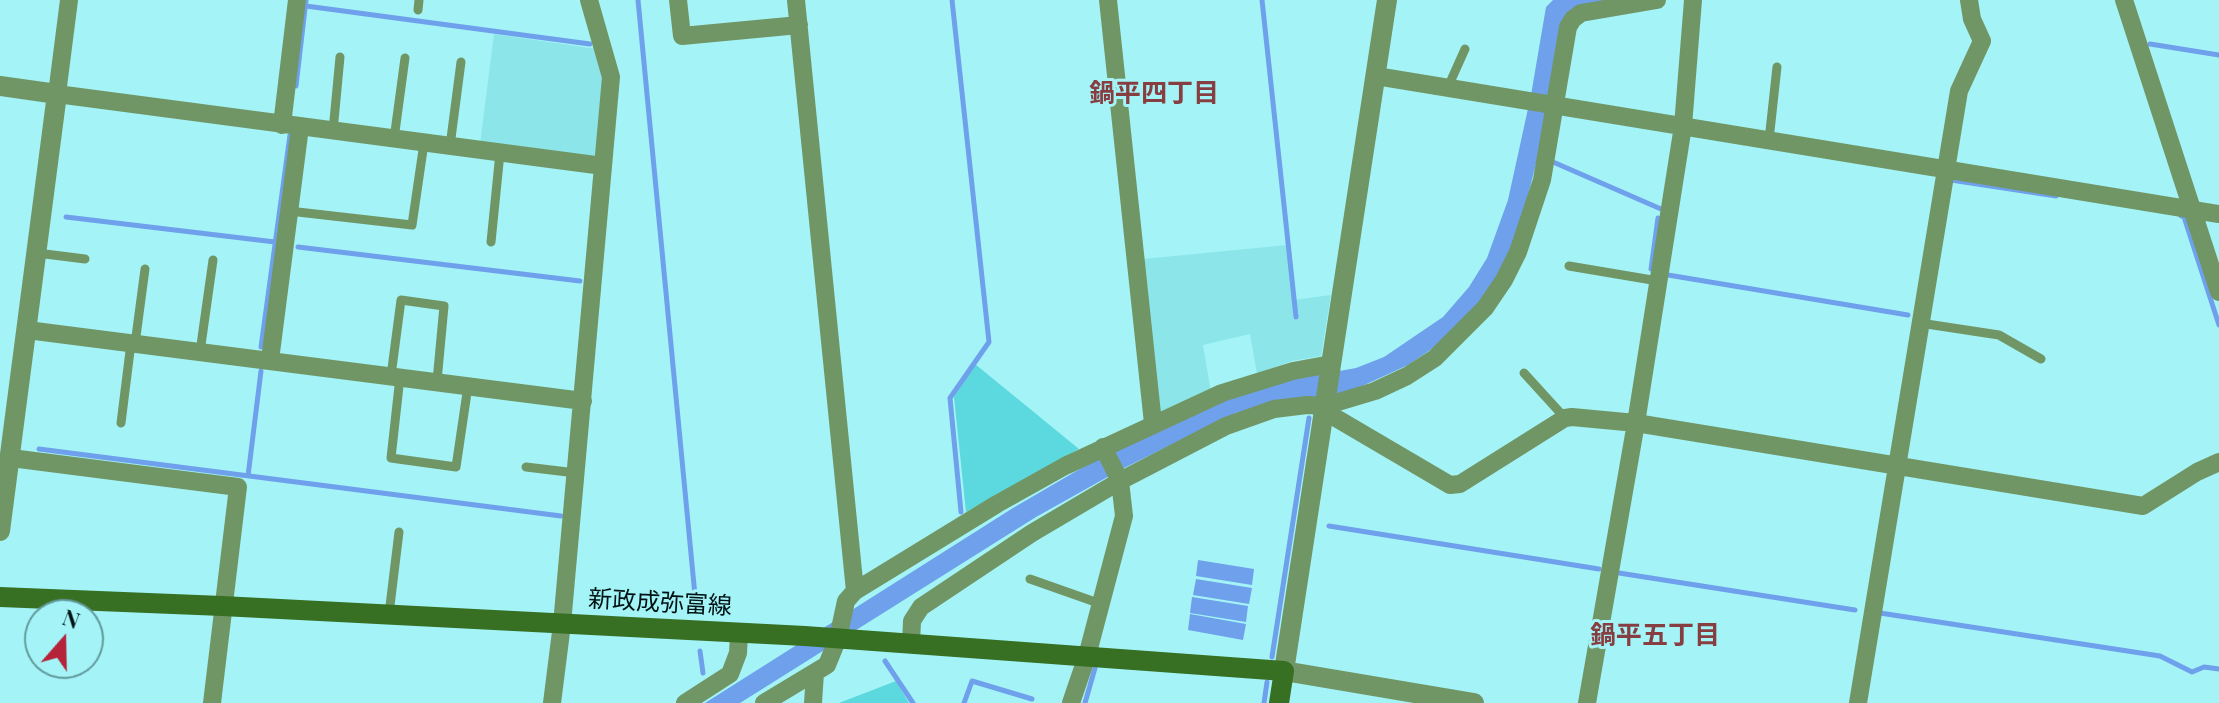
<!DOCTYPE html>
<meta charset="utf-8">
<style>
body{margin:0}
#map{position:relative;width:2219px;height:703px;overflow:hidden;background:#a4f4f7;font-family:"Playfair Display",serif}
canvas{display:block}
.north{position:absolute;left:24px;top:599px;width:80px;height:80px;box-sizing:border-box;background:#a4f4f7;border:2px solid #629a9c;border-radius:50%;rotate:20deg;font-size:22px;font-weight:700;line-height:32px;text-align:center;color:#001213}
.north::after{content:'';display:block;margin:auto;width:28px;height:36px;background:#b5233a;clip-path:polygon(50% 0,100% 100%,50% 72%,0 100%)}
</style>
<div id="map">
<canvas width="2219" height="703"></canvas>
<div class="north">N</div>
</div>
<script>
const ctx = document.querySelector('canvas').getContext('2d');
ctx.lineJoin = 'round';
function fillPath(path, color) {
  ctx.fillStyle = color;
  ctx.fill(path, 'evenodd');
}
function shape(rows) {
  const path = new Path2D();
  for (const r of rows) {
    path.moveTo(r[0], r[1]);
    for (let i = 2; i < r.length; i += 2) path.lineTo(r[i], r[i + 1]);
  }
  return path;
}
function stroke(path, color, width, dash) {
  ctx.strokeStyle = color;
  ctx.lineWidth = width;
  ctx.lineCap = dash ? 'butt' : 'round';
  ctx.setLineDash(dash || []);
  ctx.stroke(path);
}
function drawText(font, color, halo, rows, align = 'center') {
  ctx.font = font + ' "Playfair Display","Noto Sans JP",serif';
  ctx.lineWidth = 6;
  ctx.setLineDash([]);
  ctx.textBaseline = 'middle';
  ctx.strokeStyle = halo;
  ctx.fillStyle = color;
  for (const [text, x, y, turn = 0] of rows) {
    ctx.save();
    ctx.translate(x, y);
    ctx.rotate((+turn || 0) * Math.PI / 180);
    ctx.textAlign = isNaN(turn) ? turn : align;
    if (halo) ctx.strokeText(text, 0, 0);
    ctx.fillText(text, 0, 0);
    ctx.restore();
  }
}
fillPath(shape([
 [494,34,597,49,604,75,600,158,480,144],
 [1287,245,1293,300,1331,295,1321,356,1292,361,1257,374,1250,334,1203,345,1211,392,1160,416,1143,259]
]), '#8ce6e9');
fillPath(shape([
 [975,364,1079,449,966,512,954,397],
 [896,681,909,703,839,703]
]), '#5cd9de');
fillPath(shape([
 [1553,0,1630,0,1575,10,1521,223,1508,257,1486,295,1442,342,1408,365,1347,393,1236,413,1120,470,1036,517,740,703,705,703,1013,508,1097,459,1214,403,1295,379,1356,368,1384,357,1443,317,1469,287,1487,258,1508,200,1531,95,1546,7],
 [1198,560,1254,569,1252,585,1196,576],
 [1196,579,1252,588,1249,604,1193,595],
 [1192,597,1248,606,1246,622,1190,613],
 [1190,614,1246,624,1243,640,1188,630]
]), '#6fa0eb');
stroke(shape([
 [638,0,696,606],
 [952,0,989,342,950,398,961,512],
 [1262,0,1296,317],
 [306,6,590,44],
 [2150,44,2219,55],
 [296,86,306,0],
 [1553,162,1661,209],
 [1951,180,2056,196],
 [2181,216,2184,217,2219,325],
 [66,217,275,242],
 [298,247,580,281],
 [1651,269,1658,218],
 [1668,275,1908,315],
 [261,347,290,135],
 [39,449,561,516],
 [248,476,261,371],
 [1329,526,1599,569],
 [1619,573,1855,610],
 [1880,613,2160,656,2192,672,2204,667,2219,669],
 [700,651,703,673],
 [1272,657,1309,418],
 [885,661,913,703],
 [964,703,972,681,1032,699],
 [1085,703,1095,668],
 [1264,703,1267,682]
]), '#6fa0eb', 5);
stroke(shape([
 [418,10,419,0],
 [1448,87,1465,49],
 [333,131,340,57],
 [394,139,405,58],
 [1769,140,1777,67],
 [450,146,461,62],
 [289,211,412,225,424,143],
 [491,242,500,153],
 [37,253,85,259],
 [1569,266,1658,281],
 [1920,323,1999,335,2041,359],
 [135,344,145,269],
 [200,352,213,260],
 [1524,373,1565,418],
 [391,376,401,300,444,306,437,381],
 [400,377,391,458,456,467,468,386],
 [121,423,131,343],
 [526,467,576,473],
 [1030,579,1101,604],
 [389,614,399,532]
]), '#719666', 9);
stroke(shape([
 [69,0,57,94,603,166],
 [678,0,682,36,799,25],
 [796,0,855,591],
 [1108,0,1153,423],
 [2124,0,2219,292],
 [1376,76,2219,214],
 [282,125,297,0],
 [27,330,583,401],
 [270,360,300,127],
 [1324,411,1450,485,1460,484,1565,418,1572,417,1636,423,2143,506,2197,472,2219,462],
 [11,458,238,487,212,703],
 [911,643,912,621,921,607,1032,533,1120,481,1226,426,1274,409,1307,405,1325,406,1375,391,1407,376,1435,358,1485,308,1504,280,1518,252,1542,180,1568,27,1573,19,1581,13,1657,0],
 [552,703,562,624,611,77,589,0],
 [685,703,730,674,738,653,739,634],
 [764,703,827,665,838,638,846,601,855,591,997,504,1065,466,1222,393,1293,371,1331,364],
 [813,703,815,673],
 [1071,703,1087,656,1124,516,1120,481,1103,447],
 [1587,703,1636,423,1683,126,1693,0],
 [1858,703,1959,91,1982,41,1972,19,1969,0]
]), '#719666', 18);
stroke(shape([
 [1387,0,1284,671,1474,703],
 [0,86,57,94,0,531]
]), '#719666', 20);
stroke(shape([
 [0,597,222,606,805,636,1284,671,1279,703]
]), '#376f23', 20);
drawText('24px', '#001213', '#a4f4f7', [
 ["新政成弥富線",660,603,3]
]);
drawText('bold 26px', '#863e41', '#a4f4f7', [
 ["鍋平四丁目",1154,94],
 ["鍋平五丁目",1655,636]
]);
</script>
